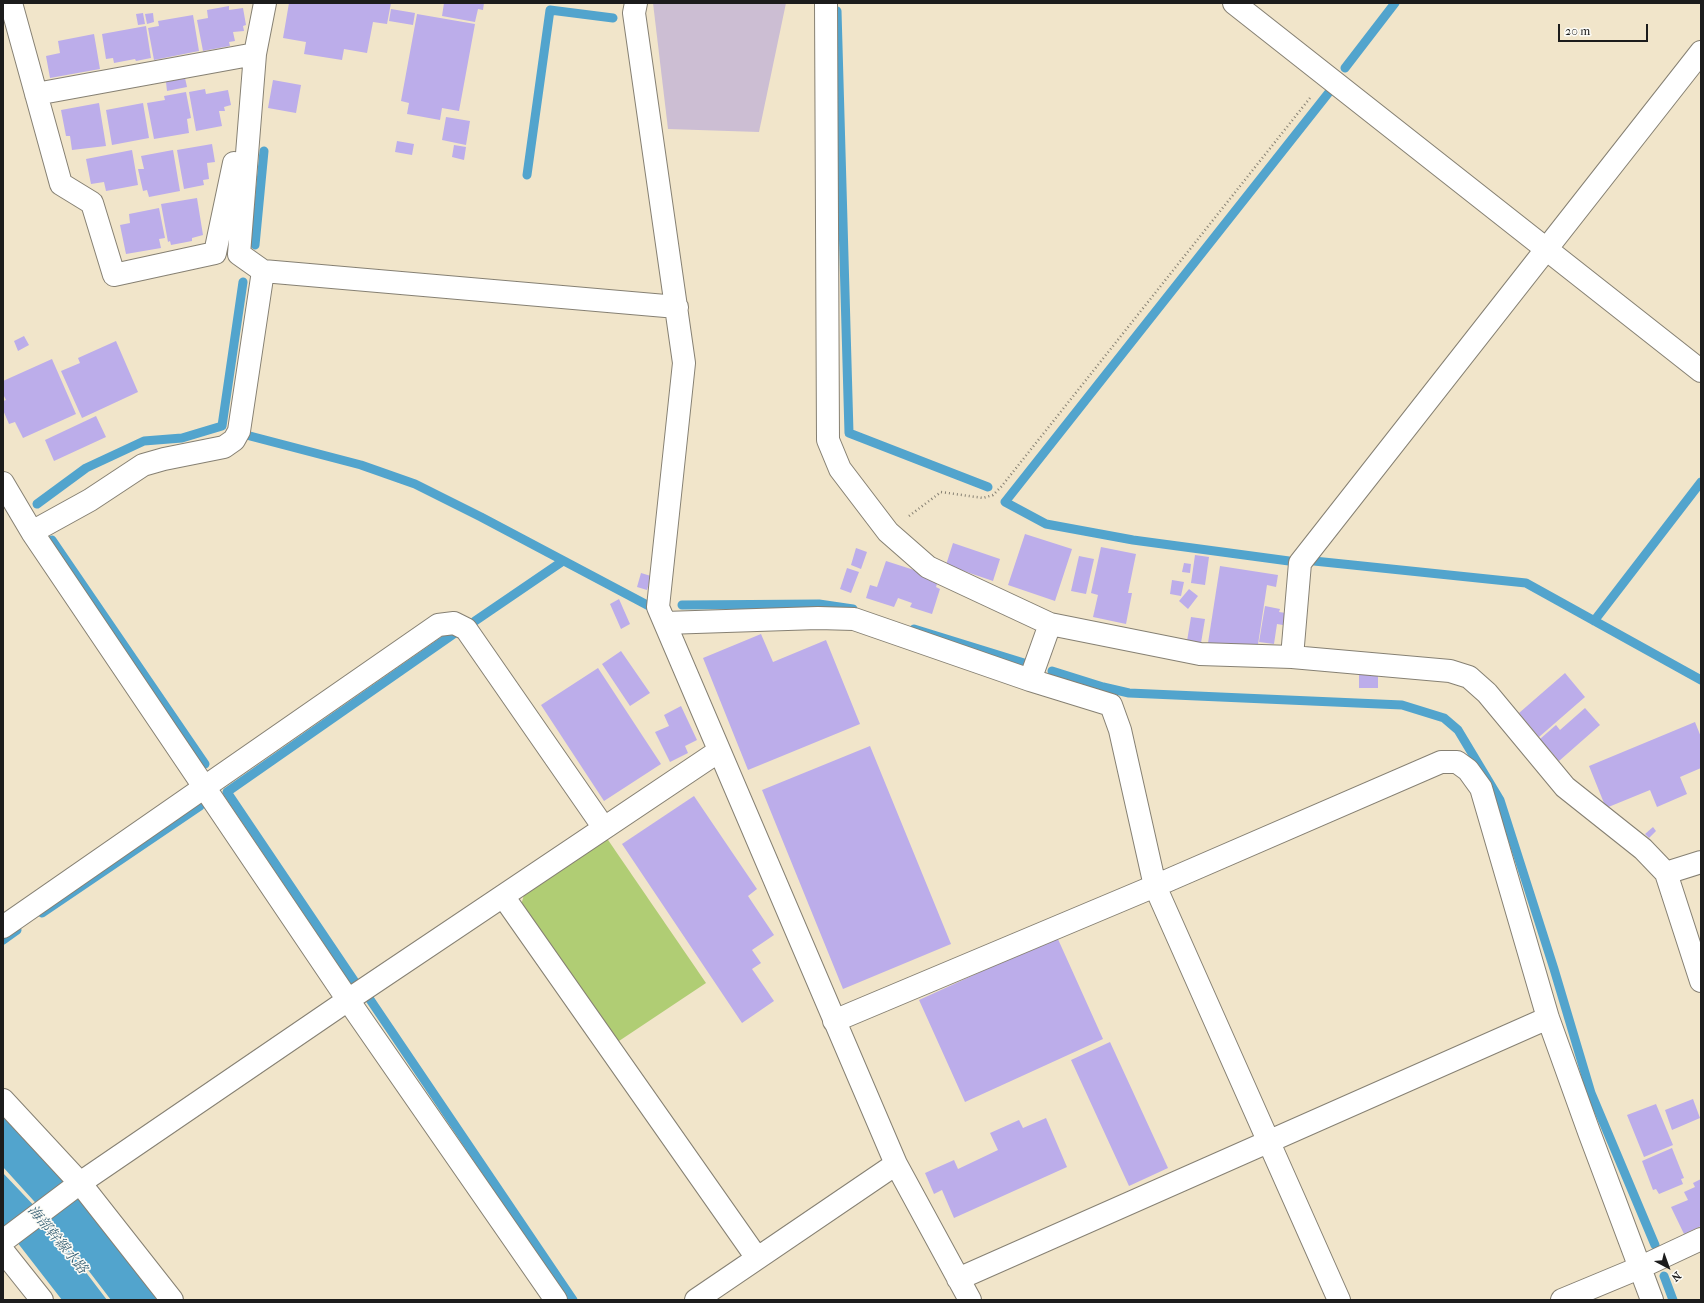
<!DOCTYPE html>
<meta charset="utf-8">
<style>
body{margin:0}
#map{position:relative;width:1704px;height:1303px;overflow:hidden;background:#f1e5ca;font-family:"IM FELL French Canon",serif}
canvas{display:block}
.frame{position:absolute;inset:0;border:4px solid #1c1c1c;pointer-events:none}
.north{position:absolute;left:1648px;top:1247px;width:40px;height:40px;-webkit-text-stroke:3px #fdfcf7;paint-order:stroke;rotate:139deg;font-size:11px;font-weight:700;line-height:16px;text-align:center;color:#1c1c1c}
.north::after{content:'';display:block;margin:auto;width:14px;height:18px;background:#1c1c1c;clip-path:polygon(50% 0,100% 100%,50% 72%,0 100%)}
.scale{position:absolute;left:1558px;top:24px;width:90px;height:18px;box-sizing:border-box;border:2px solid #1c1c1c;border-top:0;padding-left:5px;font-size:12px;line-height:14px;white-space:nowrap;color:#1c1c1c;-webkit-text-stroke:3px #fdfcf7;paint-order:stroke}
</style>
<div id="map">
<canvas width="1704" height="1303"></canvas>
<div class="frame"></div>
<div class="north">N</div>
<div class="scale">20 m</div>
</div>
<script>
const ctx = document.querySelector('canvas').getContext('2d');
ctx.lineJoin = 'round';
function fillPath(path, color) {
  ctx.fillStyle = color;
  ctx.fill(path, 'evenodd');
}
function shape(rows) {
  const path = new Path2D();
  for (const r of rows) {
    path.moveTo(r[0], r[1]);
    for (let i = 2; i < r.length; i += 2) path.lineTo(r[i], r[i + 1]);
  }
  return path;
}
function stroke(path, color, width, dash) {
  ctx.strokeStyle = color;
  ctx.lineWidth = width;
  ctx.lineCap = dash ? 'butt' : 'round';
  ctx.setLineDash(dash || []);
  ctx.stroke(path);
}
function drawText(font, color, halo, rows, align = 'center') {
  ctx.font = font + ' "IM FELL French Canon","Noto Serif JP",serif';
  ctx.lineWidth = 3;
  ctx.setLineDash([]);
  ctx.textBaseline = 'middle';
  ctx.strokeStyle = halo;
  ctx.fillStyle = color;
  for (const [text, x, y, turn = 0] of rows) {
    ctx.save();
    ctx.translate(x, y);
    ctx.rotate((+turn || 0) * Math.PI / 180);
    ctx.textAlign = isNaN(turn) ? turn : align;
    if (halo) ctx.strokeText(text, 0, 0);
    ctx.fillText(text, 0, 0);
    ctx.restore();
  }
}
fillPath(shape([
 [653,3,786,3,759,132,668,129]
]), '#ccbed3');
fillPath(shape([
 [606,837,706,983,616,1043,520,909,525,891]
]), '#b0cd74');
fillPath(shape([
 [3,1115,22,1133,70,1189,140,1274,158,1300,111,1300,43,1211,3,1167],
 [3,1173,40,1212,107,1300,62,1300,3,1224]
]), '#52a4cd');
stroke(shape([
 [837,11,849,433,988,487],
 [1345,68,1395,3],
 [527,175,550,10,613,18],
 [255,245,264,151],
 [250,436,361,465,415,484,481,517,649,606],
 [37,504,86,468,144,441,182,438,222,426,243,282],
 [52,540,205,764],
 [1289,561,1133,540,1046,524,1005,502,1330,91],
 [1314,561,1526,583,1701,680],
 [682,605,819,604,853,609],
 [475,621,563,561],
 [1594,621,1701,482],
 [914,629,1024,663],
 [1052,671,1103,687,1129,693,1402,705,1444,718,1458,730,1500,800,1554,969,1591,1093,1655,1245],
 [42,913,200,806],
 [3,940,17,930],
 [355,982,227,792,455,633],
 [369,998,573,1300],
 [1664,1276,1673,1300]
]), '#52a4cd', 9);
fillPath(shape([
 [289,3,391,3,387,24,373,22,367,53,344,49,342,60,304,54,306,42,283,38],
 [444,3,484,3,483,10,478,9,475,22,442,16],
 [229,6,229,10,243,8,246,25,243,26,244,31,233,32,235,41,229,42,230,46,203,51,197,20,208,18,207,10],
 [391,9,415,13,413,25,389,21],
 [143,13,145,24,138,25,136,14],
 [153,13,154,22,147,24,145,14],
 [417,14,475,24,459,111,442,108,440,120,407,114,409,103,401,101],
 [193,15,199,51,154,60,148,28,159,26,158,21],
 [146,26,151,58,136,61,135,59,114,63,113,58,106,59,102,34],
 [94,34,100,69,50,78,46,56,60,53,58,41],
 [185,78,187,87,167,91,166,82],
 [273,80,301,85,296,113,268,108],
 [205,89,206,94,228,90,231,105,224,107,225,111,219,111,222,126,196,131,189,92],
 [186,92,191,118,187,119,189,133,154,139,147,103,165,100,164,96],
 [99,103,106,146,72,150,70,136,66,136,61,110],
 [143,103,149,138,112,145,106,110],
 [446,117,470,121,466,145,442,140],
 [397,141,414,144,412,155,395,152],
 [212,144,215,162,207,163,209,179,203,180,204,185,184,189,177,150],
 [454,145,466,147,464,160,452,157],
 [132,150,138,185,106,191,104,182,91,184,86,159],
 [173,150,180,191,149,197,147,190,143,191,138,169,144,169,141,156],
 [197,198,203,235,192,238,192,241,171,245,170,241,168,242,161,204],
 [159,208,165,238,159,239,161,248,126,254,120,225,130,223,129,214],
 [24,336,29,345,18,351,14,341],
 [116,341,138,392,82,418,61,371,80,363,78,358],
 [52,359,76,414,23,438,15,422,9,424,3,410,3,401,6,400,3,394,3,381],
 [96,416,106,437,54,461,45,440],
 [1025,534,1072,549,1055,601,1008,585],
 [953,543,1000,559,993,581,946,565],
 [1101,547,1136,554,1128,593,1132,593,1126,624,1093,617,1098,595,1091,593],
 [856,548,867,552,861,569,851,565],
 [1195,555,1209,557,1205,585,1191,583],
 [1079,556,1094,559,1086,594,1071,591],
 [886,561,939,578,936,587,940,589,932,614,910,607,912,603,898,598,894,607,866,598,870,585,877,587],
 [1184,563,1191,564,1190,573,1182,572],
 [1220,566,1278,575,1276,587,1267,585,1257,651,1208,643],
 [847,568,859,572,851,593,840,589],
 [641,573,651,576,647,590,637,587],
 [1172,580,1184,582,1181,596,1170,594],
 [1189,589,1198,596,1188,609,1179,601],
 [619,599,630,624,621,629,610,604],
 [1265,606,1280,609,1279,612,1286,613,1283,625,1277,624,1274,644,1259,642],
 [1191,617,1205,619,1201,643,1187,641],
 [761,634,773,662,826,640,860,724,748,770,703,658],
 [621,651,650,693,630,706,602,664],
 [598,668,661,764,604,801,541,705],
 [1565,673,1585,697,1539,737,1519,713],
 [1359,675,1378,675,1378,688,1359,688],
 [681,706,697,740,685,746,688,753,670,762,655,732,669,726,664,715],
 [1585,708,1600,725,1559,761,1540,739,1556,725,1560,730],
 [1695,722,1701,737,1701,768,1680,777,1687,794,1657,807,1650,790,1606,808,1589,766],
 [870,746,951,944,843,989,762,790],
 [694,796,757,889,748,896,774,935,752,950,761,963,752,969,774,1001,742,1023,622,844],
 [1653,827,1656,831,1649,838,1645,834],
 [1057,937,1103,1039,965,1102,919,1000],
 [1110,1042,1168,1168,1129,1186,1071,1060],
 [1693,1099,1700,1118,1672,1130,1665,1110],
 [1656,1104,1673,1145,1644,1157,1627,1115],
 [1046,1118,1067,1167,954,1218,942,1190,934,1194,925,1173,954,1160,958,1169,998,1150,990,1133,1019,1120,1023,1128],
 [1672,1148,1684,1178,1681,1179,1683,1184,1659,1194,1656,1189,1653,1190,1642,1161],
 [1701,1179,1701,1226,1684,1234,1671,1207,1688,1200,1684,1192,1695,1187,1693,1183]
]), '#bcadea');
const minor = shape([
 [11,3,61,184,92,203,114,275,215,253,234,163],
 [636,3,634,13,684,363,658,607,896,1164,970,1300],
 [826,3,828,440,840,469,888,532,928,567,1050,624,1200,654,1292,657,1450,671,1469,677,1487,693,1565,787,1643,849,1666,873,1701,981],
 [1234,3,1701,371],
 [36,94,255,54],
 [263,271,677,307],
 [3,483,32,532,348,1000,556,1300],
 [32,532,90,500,143,465,164,459,224,447,234,440,239,431,263,271,239,254,255,54,265,3],
 [665,623,818,618,854,619,1030,680],
 [1050,624,1030,680,1111,705,1120,730,1155,886,1339,1300],
 [1292,657,1300,563,1701,52],
 [1666,873,1701,862],
 [503,896,757,1258],
 [3,927,438,625,454,623,466,629,604,828],
 [834,1021,1155,886,1441,762,1457,762,1468,770,1481,788,1548,1018,1589,1132,1652,1300],
 [3,1100,80,1183,172,1300],
 [3,1241,80,1183,348,1000,719,751],
 [3,1251,42,1300],
 [958,1279,1548,1018],
 [696,1300,896,1164],
 [1562,1300,1639,1268,1701,1239]
]);
stroke(minor, '#868073', 24);
stroke(shape([
 [909,516,941,492,983,498,993,495,1001,487,1310,98]
]), '#868073', 2.5, [1, 3]);
stroke(minor, '#fff', 22);
drawText('italic 14px', '#376074', '#fdfcf7', [
 ["海部幹線水路",57,1240,50]
]);
</script>
